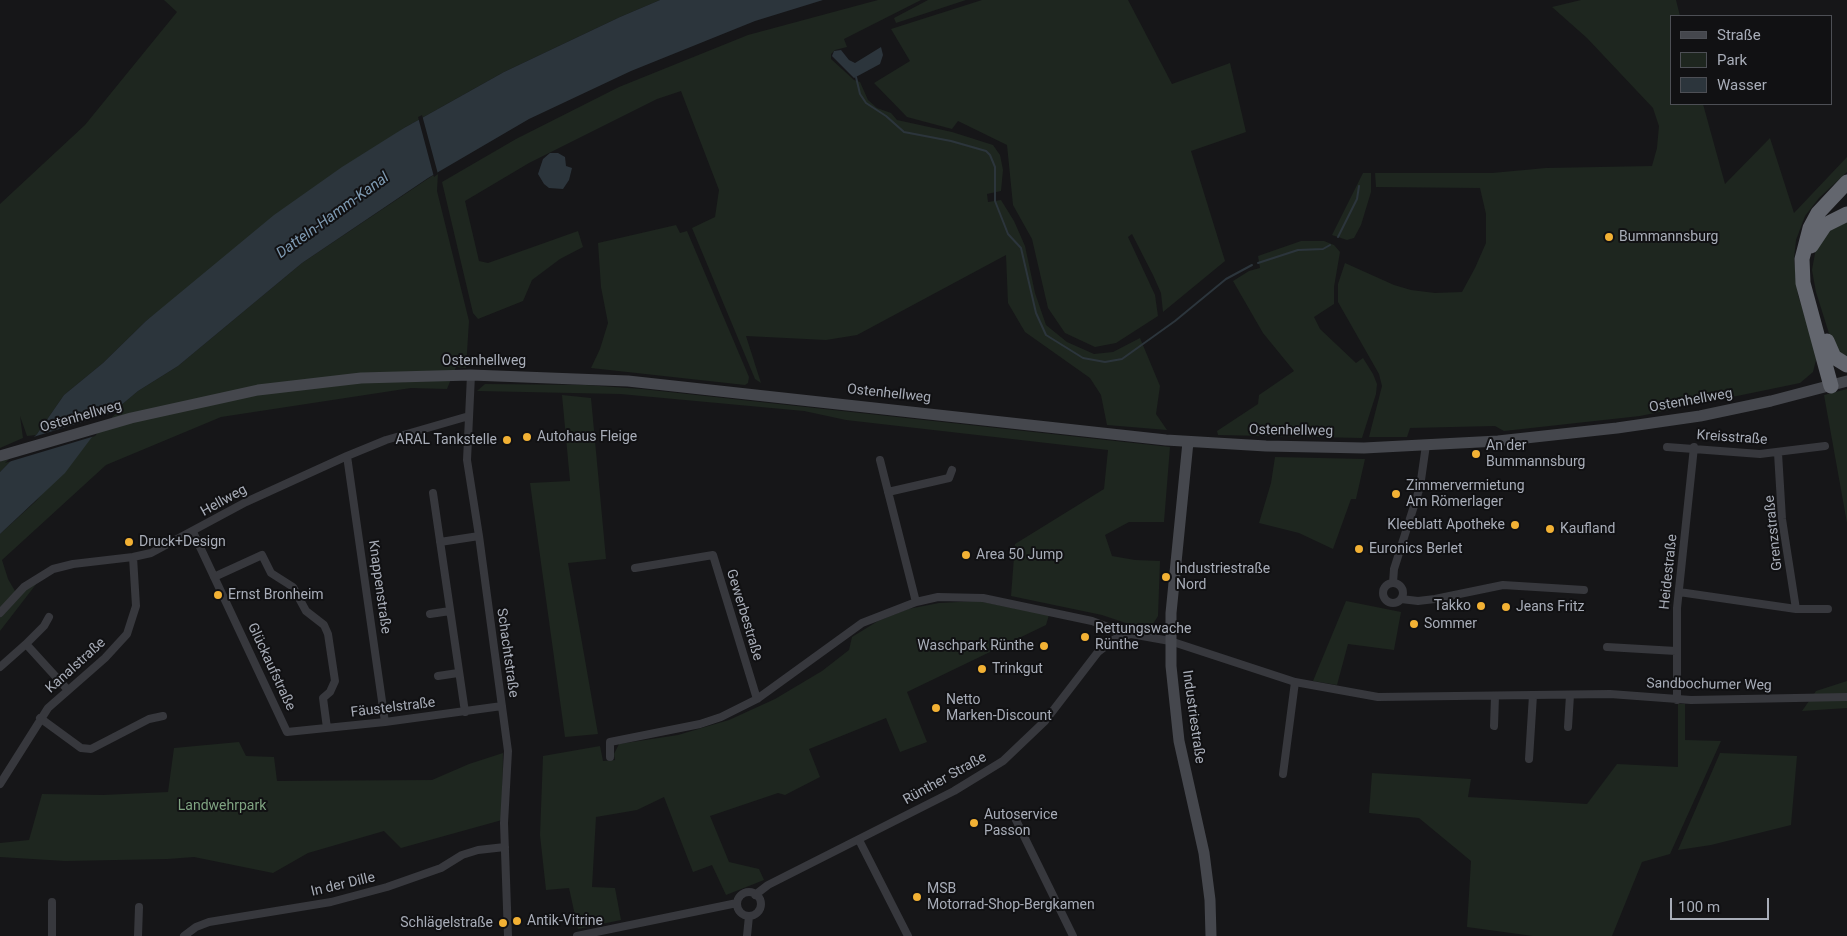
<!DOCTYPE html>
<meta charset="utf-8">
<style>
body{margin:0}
#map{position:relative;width:1847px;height:936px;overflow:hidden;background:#161618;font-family:Roboto,sans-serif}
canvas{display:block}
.legend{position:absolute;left:1670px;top:15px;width:162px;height:90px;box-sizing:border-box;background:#111113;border:1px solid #4d4f55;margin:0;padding:6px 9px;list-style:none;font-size:15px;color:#a8adb8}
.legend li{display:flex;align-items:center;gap:10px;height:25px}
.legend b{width:25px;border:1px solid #4d4f55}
.scale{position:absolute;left:1670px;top:898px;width:99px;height:22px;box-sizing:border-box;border:2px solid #a8adb8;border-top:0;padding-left:6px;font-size:15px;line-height:18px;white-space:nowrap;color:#a8adb8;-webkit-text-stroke:4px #111113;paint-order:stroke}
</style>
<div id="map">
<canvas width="1847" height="936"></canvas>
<ul class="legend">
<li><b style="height:6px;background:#45474d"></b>Straße</li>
<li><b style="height:14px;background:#1e261f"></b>Park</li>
<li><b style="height:14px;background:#2c353c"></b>Wasser</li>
</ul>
<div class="scale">100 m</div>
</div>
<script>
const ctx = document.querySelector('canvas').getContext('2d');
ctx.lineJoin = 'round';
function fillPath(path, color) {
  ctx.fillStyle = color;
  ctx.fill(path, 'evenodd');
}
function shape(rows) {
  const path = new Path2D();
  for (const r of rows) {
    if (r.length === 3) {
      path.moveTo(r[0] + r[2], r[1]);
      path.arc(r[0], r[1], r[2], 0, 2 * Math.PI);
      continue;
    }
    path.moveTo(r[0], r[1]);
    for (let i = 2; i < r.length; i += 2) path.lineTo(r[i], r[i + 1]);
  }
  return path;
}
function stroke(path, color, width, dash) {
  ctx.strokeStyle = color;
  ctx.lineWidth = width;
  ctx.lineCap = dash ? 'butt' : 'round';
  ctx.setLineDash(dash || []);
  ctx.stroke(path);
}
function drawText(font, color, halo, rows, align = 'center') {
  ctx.font = font + ' Roboto,sans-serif';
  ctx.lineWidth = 4;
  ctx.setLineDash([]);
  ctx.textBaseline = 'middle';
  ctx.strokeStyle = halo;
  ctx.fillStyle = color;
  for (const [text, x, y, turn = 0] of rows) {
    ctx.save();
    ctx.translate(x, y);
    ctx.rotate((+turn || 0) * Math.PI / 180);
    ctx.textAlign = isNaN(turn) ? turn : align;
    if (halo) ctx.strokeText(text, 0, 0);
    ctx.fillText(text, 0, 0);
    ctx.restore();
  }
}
fillPath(shape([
 [164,0,660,0,620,17,504,72,404,128,146,321,103,363,64,395,37,434,0,472,0,462,36,435,27,436,20,416,23,438,0,448,0,204,85,125,177,12],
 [878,0,921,0,844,39,847,47,835,50,831,54,831,59,854,80,860,82,868,100,877,108,891,113,897,120,952,132,993,145,1000,155,1003,170,1001,191,987,194,988,202,1001,200,1014,221,1025,246,1035,293,1046,325,1067,342,1094,354,1113,352,1140,338,1160,386,1156,414,1167,430,1107,425,1101,395,1090,378,1025,332,1008,303,1006,255,857,335,826,340,746,336,761,383,755,379,692,228,715,217,719,190,681,91,657,99,529,163,465,201,479,261,488,263,578,231,583,247,560,259,532,280,523,301,478,319,473,313,442,182,516,139,619,87,748,35],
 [928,0,966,0,896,23,894,18],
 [982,0,1128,0,1172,84,1230,63,1246,132,1191,151,1225,261,1163,312,1161,293,1153,275,1132,234,1128,237,1155,295,1158,316,1116,343,1095,347,1065,333,1048,308,1032,239,1013,205,1007,145,958,121,952,129,907,117,874,83,910,61,891,29],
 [1581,0,1676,0,1680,16,1671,16,1671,104,1703,104,1725,184,1770,138,1794,213,1847,157,1847,172,1819,198,1805,216,1796,240,1794,259,1798,295,1817,356,1813,372,1800,383,1640,416,1504,431,1495,426,1410,428,1407,437,1369,437,1382,386,1379,374,1338,302,1338,284,1345,263,1394,285,1411,290,1435,293,1462,292,1475,268,1486,243,1486,214,1480,188,1376,187,1375,173,1492,173,1546,168,1652,166,1657,148,1659,126,1653,108,1587,38,1552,7],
 [438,172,437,191,469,321,466,368,456,367,447,389,411,388,221,417,106,465,2,560,8,579,15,591,37,583,0,631,0,534,36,501,107,417,138,391,178,366,302,263],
 [1363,173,1371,173,1371,192,1361,225,1354,238,1347,240,1332,235],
 [1847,220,1847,359,1838,351,1832,343,1816,292,1812,270,1816,248,1826,232],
 [676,225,680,233,687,231,749,377,748,383,745,385,591,368,600,349,608,323,601,287,598,243],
 [1301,241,1324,241,1334,245,1340,252,1334,287,1334,304,1314,317,1320,329,1356,363,1363,358,1373,374,1377,384,1376,394,1362,438,1218,435,1217,431,1258,404,1259,395,1294,371,1263,333,1233,281,1249,271,1260,268,1258,256],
 [485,384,586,385,642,389,1170,447,1164,522,1129,522,1105,535,1112,556,1135,560,1160,561,1158,616,1153,624,1132,625,1102,615,1011,596,1015,544,1104,489,1108,450,846,420,804,411,620,394,477,391],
 [1847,389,1847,523,1824,395],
 [562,395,591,398,606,559,568,563,598,734,565,737,530,483,570,481],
 [1275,457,1365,459,1356,499,1351,499,1333,549,1299,533,1259,523,1271,483],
 [978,601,1049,615,1046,625,907,692,927,742,900,752,886,718,809,749,820,777,785,795,778,793,710,816,729,862,759,869,764,880,726,895,712,865,693,872,664,797,637,810,596,817,592,887,615,888,621,920,578,929,569,888,546,890,540,835,543,756,600,746,603,761,615,760,614,754,619,744,678,735,729,720,775,699,822,671,849,650,852,637,878,621,908,609,939,603],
 [1346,601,1401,612,1394,650,1348,644,1337,685,1313,681],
 [1847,681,1847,708,1802,711,1816,691],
 [1678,704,1685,704,1685,740,1721,741,1670,854,1642,862,1612,936,1533,936,1467,927,1471,861,1419,818,1369,813,1372,773,1471,779,1468,797,1587,804,1617,764,1678,767],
 [239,742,246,756,274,757,277,781,432,780,469,764,503,753,502,820,401,848,384,831,308,853,273,873,194,857,168,859,65,861,0,857,0,843,29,840,42,794,103,795,168,792,174,748],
 [1720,753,1797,756,1791,825,1711,845,1678,850]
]), '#1e261f');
fillPath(shape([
 [660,0,823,0,755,21,631,71,529,119,428,178,302,263,178,366,138,391,107,417,65,473,0,534,0,472,37,434,64,395,103,363,146,321,274,215,342,167,404,128,504,72,620,17],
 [881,47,883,55,880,64,854,78,832,56,834,51,841,50,849,60,855,63],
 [550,153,558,153,565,157,566,166,572,168,569,180,563,189,549,188,544,184,538,174,543,159]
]), '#2c353c');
fillPath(shape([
 [422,115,438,174,434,177,418,117],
 [118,411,95,436,5,463,30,438]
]), '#161618');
stroke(shape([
 [856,77,860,94,866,103,886,116,904,132,951,141,986,151,990,155,995,167,995,201,1008,234,1021,248,1036,313,1046,335,1083,358,1105,362,1122,359,1175,321,1226,279,1252,265],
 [1338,237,1357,199,1359,186],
 [1258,263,1298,250,1323,249,1330,245]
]), '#2c353c', 2);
stroke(shape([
 [471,375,467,460,479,536,508,751,504,823,508,936],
 [1667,447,1760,454,1825,446],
 [347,456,385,722],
 [880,460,916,602],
 [888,492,949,478,952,470],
 [433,493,465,712],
 [193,532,287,732,385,722,502,706],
 [440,542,479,536],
 [635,568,713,555,757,699],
 [214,577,262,555,271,573,293,587,306,611,324,625,328,634,335,681,330,692,323,698,327,728],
 [1393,593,10],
 [1393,583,1394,569,1420,487,1426,445],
 [1679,592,1796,609,1782,519,1778,453],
 [1401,599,1418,601,1435,599,1503,585,1584,590],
 [1796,609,1828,609],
 [0,613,24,587,53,569,73,564,133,557,151,553,246,502,347,456,386,440,469,416],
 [430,614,450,611],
 [49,617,44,626,26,644,67,689],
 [1607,647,1676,651],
 [0,667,26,644],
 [438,676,458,673],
 [1677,700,1677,608,1694,447],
 [40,718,81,748,91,749,149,719,163,716],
 [1494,726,1495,696],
 [1568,727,1570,695],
 [610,757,610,742,700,724,721,717,757,699,862,623,916,602,938,597,983,598,1092,621,1113,629,1120,636],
 [1529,759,1533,695],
 [1283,774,1295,682],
 [0,784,48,708,105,658,127,634,136,606,133,557],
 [1015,818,1073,936],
 [859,840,908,936],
 [749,904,12],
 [755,895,768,885,954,791,1003,761,1045,721,1098,652,1115,639,1131,634,1170,641,1295,682,1378,697,1610,694,1691,700,1847,697],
 [52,936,52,902],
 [138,936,139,907],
 [184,936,196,927,209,922,331,902,387,887,441,868,462,855,478,850,505,847],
 [577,936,737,903],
 [747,936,749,916]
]), '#37383d', 8);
stroke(shape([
 [1188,442,1171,613,1171,666,1179,741,1204,853,1210,900,1211,936],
 [0,456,131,418,258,390,361,378,471,375,628,381,1166,440,1266,446,1364,448,1498,441,1617,428,1700,416,1771,401,1847,381]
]), '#45474d', 11);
stroke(shape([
 [1811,246,1825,225,1847,214],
 [1827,341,1834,357,1847,365],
 [1831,386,1803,283,1802,259,1810,228,1818,213,1847,182]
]), '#63666e', 15);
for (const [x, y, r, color] of [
 [1609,237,5,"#f2b134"],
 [527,437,5,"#f2b134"],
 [507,440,5,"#f2b134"],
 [1476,454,5,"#f2b134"],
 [1396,494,5,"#f2b134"],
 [1515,525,5,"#f2b134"],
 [1550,529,5,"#f2b134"],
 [129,542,5,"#f2b134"],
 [1359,549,5,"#f2b134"],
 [966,555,5,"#f2b134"],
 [1166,577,5,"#f2b134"],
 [218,595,5,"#f2b134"],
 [1481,606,5,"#f2b134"],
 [1506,607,5,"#f2b134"],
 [1414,624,5,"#f2b134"],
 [1085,637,5,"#f2b134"],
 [1044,646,5,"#f2b134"],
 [982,669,5,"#f2b134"],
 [936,708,5,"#f2b134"],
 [974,823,5,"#f2b134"],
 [917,897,5,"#f2b134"],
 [517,921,5,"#f2b134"],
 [503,923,5,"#f2b134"]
]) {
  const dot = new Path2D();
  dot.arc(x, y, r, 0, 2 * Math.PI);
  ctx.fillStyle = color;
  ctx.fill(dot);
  stroke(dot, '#111113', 2);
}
drawText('14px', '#a8adb8', '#111113', [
 ["Bummannsburg",1619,237],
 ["Autohaus Fleige",537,437],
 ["ARAL Tankstelle",497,440,"right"],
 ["An der",1486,446],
 ["Bummannsburg",1486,462],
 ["Zimmervermietung",1406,486],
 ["Am Römerlager",1406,502],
 ["Kleeblatt Apotheke",1505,525,"right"],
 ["Kaufland",1560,529],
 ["Druck+Design",139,542],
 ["Euronics Berlet",1369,549],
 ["Area 50 Jump",976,555],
 ["Industriestraße",1176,569],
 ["Nord",1176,585],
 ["Ernst Bronheim",228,595],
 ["Takko",1471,606,"right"],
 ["Jeans Fritz",1516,607],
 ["Sommer",1424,624],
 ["Rettungswache",1095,629],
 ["Rünthe",1095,645],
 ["Waschpark Rünthe",1034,646,"right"],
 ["Trinkgut",992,669],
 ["Netto",946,700],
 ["Marken-Discount",946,716],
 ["Autoservice",984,815],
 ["Passon",984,831],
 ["MSB",927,889],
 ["Motorrad-Shop-Bergkamen",927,905],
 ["Antik-Vitrine",527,921],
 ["Schlägelstraße",493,923,"right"]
], 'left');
drawText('14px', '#a8adb8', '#111113', [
 ["Ostenhellweg",484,361],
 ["Ostenhellweg",889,394,6],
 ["Ostenhellweg",1691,401,-10],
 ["Ostenhellweg",81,417,-16],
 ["Ostenhellweg",1291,431,1],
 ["Kreisstraße",1732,438,4],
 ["Hellweg",224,501,-29],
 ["Grenzstraße",1774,533,-96],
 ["Heidestraße",1669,572,-84],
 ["Knappenstraße",379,587,82],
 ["Gewerbestraße",744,615,73],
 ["Schachtstraße",507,653,82],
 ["Kanalstraße",76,666,-42],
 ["Glückaufstraße",271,667,65],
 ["Sandbochumer Weg",1709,685,1],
 ["Fäustelstraße",393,708,-7],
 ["Industriestraße",1193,717,82],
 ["Rünther Straße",945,779,-29],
 ["In der Dille",343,885,-13]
]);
drawText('14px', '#7fa381', '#111113', [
 ["Landwehrpark",222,806]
]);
drawText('italic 15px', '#7f9bb3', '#111113', [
 ["Datteln-Hamm-Kanal",333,216,-36]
]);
</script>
